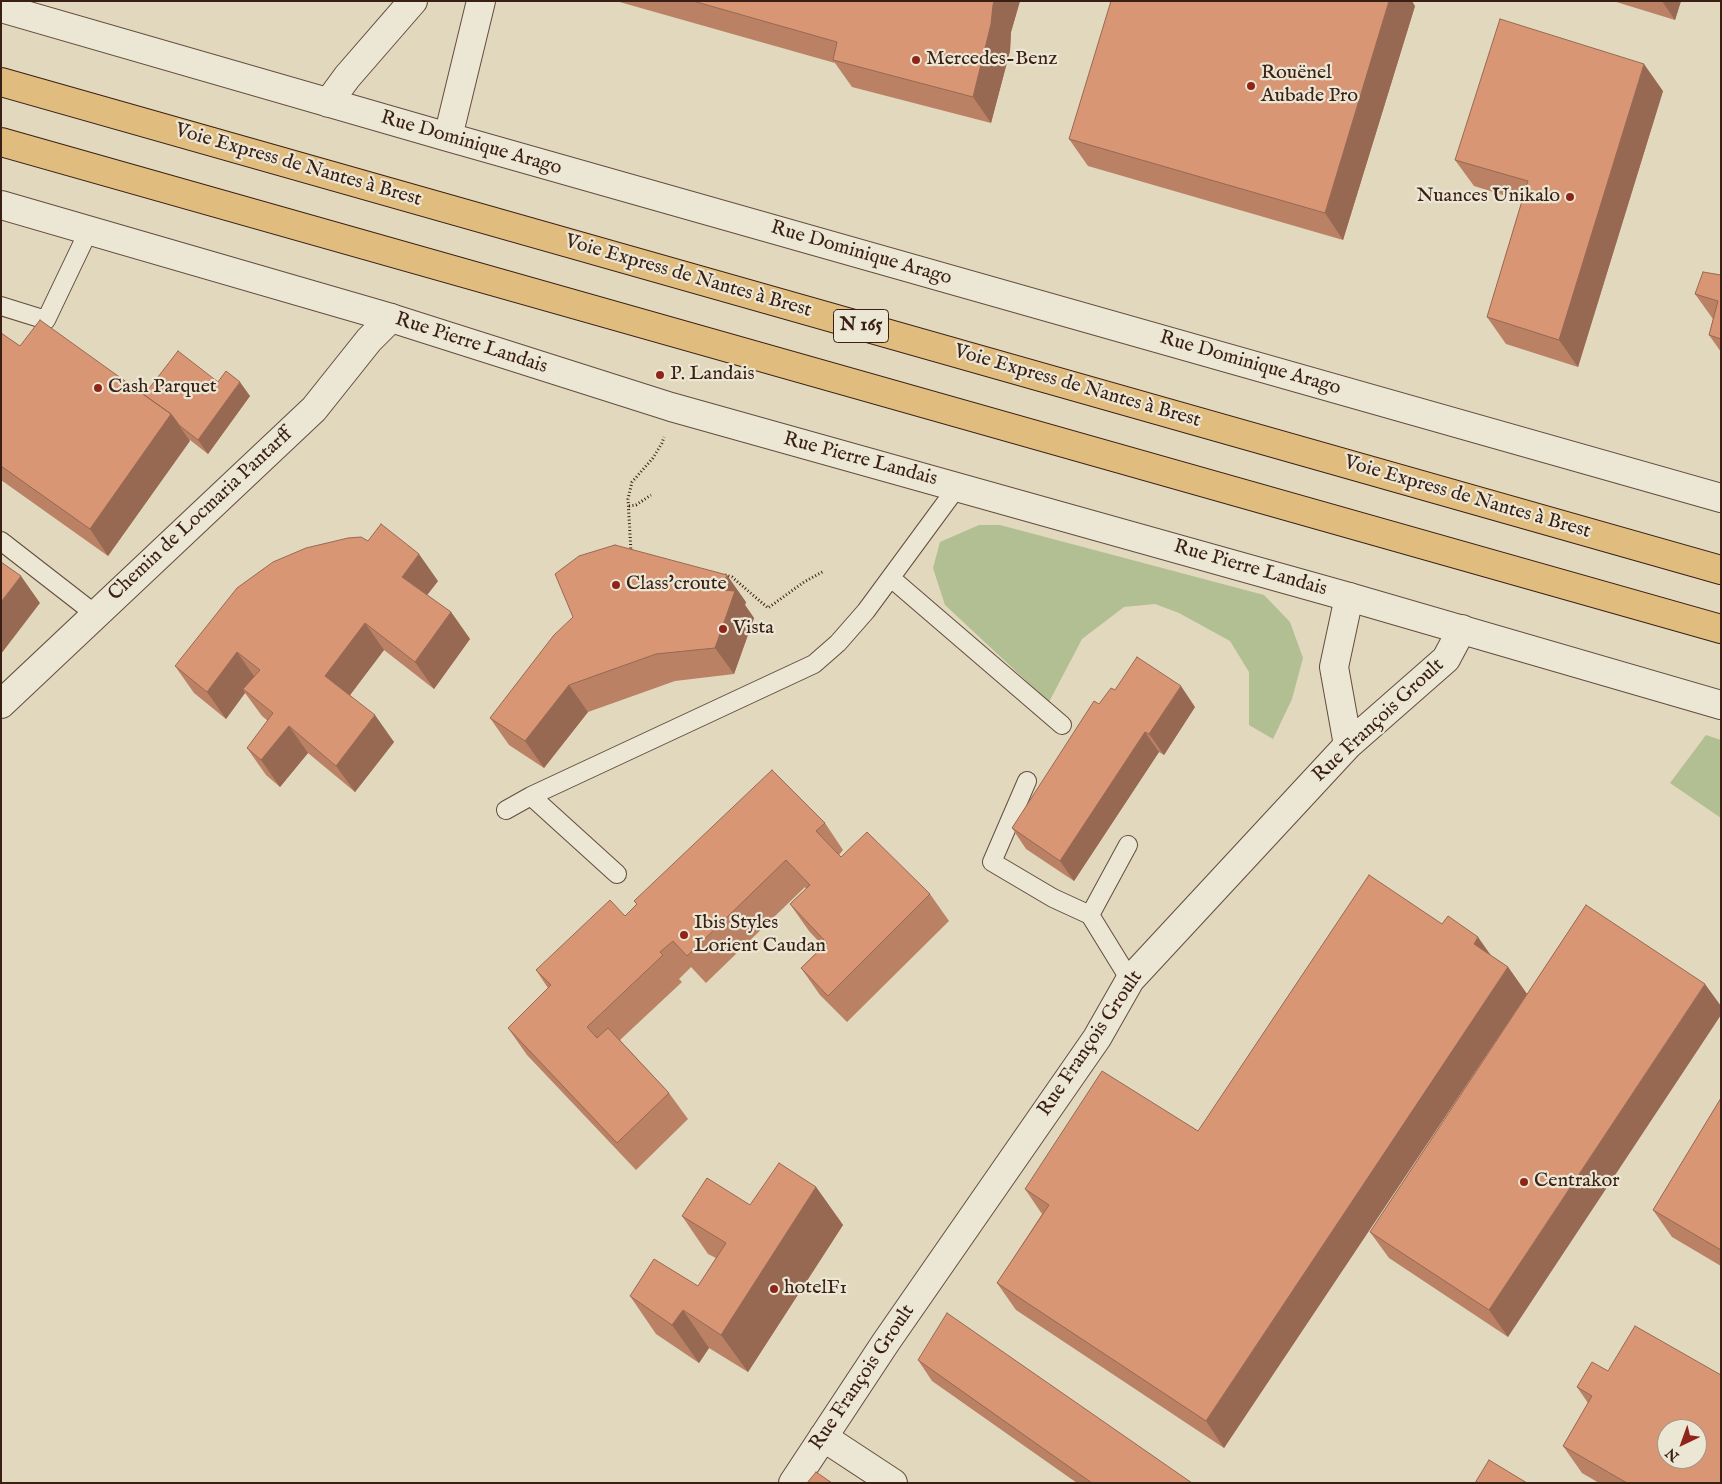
<!DOCTYPE html>
<meta charset="utf-8">
<style>
body{margin:0}
#map{position:relative;width:1722px;height:1484px;overflow:hidden;background:#e1d8bd;font-family:"IM FELL English",serif}
canvas{display:block}
.frame{position:absolute;inset:0;border:2px solid #391f14;pointer-events:none}
.north{position:absolute;left:1657px;top:1419px;width:50px;height:50px;box-sizing:border-box;background:#ece6d4;border:1px solid #a49687;border-radius:50%;rotate:222deg;font-size:14px;font-weight:700;line-height:20px;text-align:center;color:#391f14}
.north::after{content:'';display:block;margin:auto;width:18px;height:22px;background:#8f2418;clip-path:polygon(50% 0,100% 100%,50% 72%,0 100%)}
</style>
<div id="map">
<canvas width="1722" height="1484"></canvas>
<div class="frame"></div>
<div class="north">N</div>
</div>
<script>
const ctx = document.querySelector('canvas').getContext('2d');
ctx.lineJoin = 'round';
function fillPath(path, color) {
  ctx.fillStyle = color;
  ctx.fill(path, 'evenodd');
}
function shape(rows) {
  const path = new Path2D();
  for (const r of rows) {
    path.moveTo(r[0], r[1]);
    for (let i = 2; i < r.length; i += 2) path.lineTo(r[i], r[i + 1]);
  }
  return path;
}
function stroke(path, color, width, dash) {
  ctx.strokeStyle = color;
  ctx.lineWidth = width;
  ctx.lineCap = dash ? 'butt' : 'round';
  ctx.setLineDash(dash || []);
  ctx.stroke(path);
}
function drawText(font, color, halo, rows, align = 'center') {
  ctx.font = font + ' "IM FELL English",serif';
  ctx.lineWidth = 4.5;
  ctx.setLineDash([]);
  ctx.textBaseline = 'middle';
  ctx.strokeStyle = halo;
  ctx.fillStyle = color;
  for (const [text, x, y, turn = 0] of rows) {
    ctx.save();
    ctx.translate(x, y);
    ctx.rotate((+turn || 0) * Math.PI / 180);
    ctx.textAlign = isNaN(turn) ? turn : align;
    if (halo) ctx.strokeText(text, 0, 0);
    ctx.fillText(text, 0, 0);
    ctx.restore();
  }
}
fillPath(shape([
 [979,525,1000,525,1264,595,1290,622,1303,658,1292,699,1273,739,1249,725,1249,672,1230,641,1179,613,1155,604,1124,607,1082,639,1049,702,945,605,933,568,940,542],
 [1706,735,1721,740,1721,818,1670,783]
]), '#b1bf93');
const service = shape([
 [1,306,46,320,89,230],
 [1,541,95,614],
 [891,578,1062,725],
 [1027,781,992,862,1053,898,1090,915],
 [531,796,617,874],
 [506,810,531,796,814,664,838,643,866,611,958,486],
 [1128,845,1090,915,1130,980]
]);
const minor = shape([
 [1,704,314,409,369,340,391,318],
 [1348,745,1334,667,1349,597],
 [823,1437,893,1483],
 [793,1483,886,1342,1097,1038,1130,980,1348,745,1446,659,1462,629]
]);
const tertiary = shape([
 [1,8,448,137,1721,498],
 [328,103,347,77,413,1],
 [448,137,481,1],
 [1,205,391,318,671,407,1349,597,1721,705]
]);
const trunk = shape([
 [1,82,1721,570],
 [1,142,1721,629]
]);
stroke(service, '#634d3e', 20);
stroke(minor, '#634d3e', 30);
stroke(tertiary, '#634d3e', 30);
stroke(trunk, '#391f14', 30);
stroke(shape([
 [629,506,636,505,651,495],
 [631,552,628,499,632,482,653,458,662,443,664,437],
 [725,575,732,577,768,608,804,582,824,571]
]), '#391f14', 3, [1, 2.5]);
stroke(service, '#ece6d4', 18);
stroke(minor, '#ece6d4', 28);
stroke(tertiary, '#ece6d4', 28);
stroke(trunk, '#e0bc7e', 28);
fillPath(shape([
 [616,1,1020,1,1011,32,1010,51,991,123,852,87,835,63],
 [1613,1,1681,1,1675,20],
 [1415,6,1343,240,1088,166,1069,139],
 [1663,91,1578,367,1506,344,1487,317,1522,201,1474,186,1455,160],
 [1721,275,1721,352,1709,335,1713,319,1695,294],
 [1,333,20,346,144,395,218,382,250,396,208,454,190,440,108,556,1,480],
 [438,581,427,595,451,612,470,639,434,689,384,650,350,695,394,742,355,792,308,753,280,787,266,775,247,748,268,721,262,716,245,693,226,719,194,693,175,666],
 [746,602,745,605,754,618,734,674,675,681,588,712,544,768,509,745,490,718],
 [1099,704,1195,707,1164,755,1159,752,1074,881,1026,849,1012,828],
 [825,823,843,850,839,855,841,857,930,894,949,921,847,1022,820,995,801,968,823,946,809,931,790,904,806,889,805,887,706,983,691,967,679,979,682,982,620,1040,669,1093,688,1119,636,1170,527,1055,508,1028,548,988,536,970,625,916],
 [1586,905,1508,1337,1389,1258,1370,1232],
 [1492,956,1508,967,1527,994,1224,1448,1016,1310,997,1283,1042,1214,1025,1189,1198,1131],
 [1721,1098,1721,1266,1672,1237,1653,1210],
 [816,1187,843,1225,748,1372,709,1348,699,1363,656,1334,630,1296,698,1286,716,1258,708,1254,682,1216,750,1205],
 [918,1360,1192,1483,1077,1483,932,1381],
 [1608,1371,1721,1483,1599,1483,1582,1473,1563,1446,1588,1403,1577,1387]
]), '#ba8165');
fillPath(shape([
 [994,1,1020,1,1011,32,1010,51,991,123,973,97],
 [1389,1,1412,1,1415,6,1343,240,1325,213],
 [1662,1,1681,1,1675,20],
 [1644,64,1663,91,1578,367,1559,340],
 [240,382,250,396,208,454,198,440],
 [171,414,190,441,108,556,90,529],
 [419,554,438,581,421,603,402,577],
 [727,575,746,602,745,605,754,618,734,674,715,648,722,590],
 [21,576,40,603,1,654,1,602],
 [451,612,470,639,434,689,415,662],
 [365,623,384,650,344,703,325,676],
 [237,652,256,679,243,689,245,693,226,719,207,692],
 [569,685,588,712,544,768,525,741],
 [1181,686,1195,707,1164,755,1149,734],
 [375,715,394,742,355,792,336,766],
 [289,726,308,753,280,787,261,760],
 [1145,732,1159,752,1074,881,1060,861],
 [1478,937,1497,964,1474,944],
 [1508,967,1527,994,1224,1448,1206,1421],
 [1705,984,1721,1006,1721,1015,1508,1337,1489,1310],
 [816,1187,843,1225,748,1372,721,1335],
 [683,1310,709,1348,699,1363,672,1325]
]), '#976952');
const building = shape([
 [693,1,994,1,993,5,991,24,973,97,833,60,837,42,693,1],
 [1111,1,1389,1,1325,213,1069,139,1111,1],
 [1500,19,1644,64,1559,340,1487,317,1528,181,1455,160,1500,19],
 [1703,272,1721,275,1721,339,1709,335,1718,301,1695,294,1703,272],
 [40,320,171,414,90,529,1,466,1,333,20,346,40,320],
 [178,351,218,382,226,371,240,382,198,440,180,426,171,414,144,395,178,351],
 [381,524,419,554,402,577,451,612,415,662,365,623,325,676,375,715,336,766,289,726,261,760,247,748,273,713,243,689,260,670,237,652,207,692,175,666,237,588,273,562,306,548,348,538,361,537,368,541,381,524],
 [615,545,727,575,722,590,735,591,715,648,656,654,569,685,525,741,490,718,554,635,573,617,555,574,579,556,615,545],
 [1,562,21,576,1,602,1,562],
 [1137,657,1181,686,1149,734,1145,732,1060,861,1012,828,1094,701,1099,704,1111,688,1115,690,1137,657],
 [772,770,825,823,816,831,841,857,867,832,930,894,828,996,801,968,827,943,790,904,810,885,786,860,687,956,673,941,660,952,663,955,587,1027,597,1038,608,1028,669,1093,617,1143,508,1028,551,985,536,970,610,900,625,916,637,904,634,901,772,770],
 [1369,875,1442,924,1448,916,1478,937,1474,944,1508,967,1206,1421,997,1283,1049,1205,1025,1189,1102,1071,1198,1131,1369,875],
 [1586,905,1705,984,1489,1310,1370,1232,1586,905],
 [1721,1098,1721,1250,1653,1210,1721,1098],
 [779,1163,816,1187,721,1335,683,1310,672,1325,630,1296,654,1259,698,1286,726,1243,682,1216,707,1178,750,1205,779,1163],
 [947,1313,1192,1483,1092,1483,918,1360,947,1313],
 [1635,1326,1721,1375,1721,1483,1627,1483,1563,1446,1592,1396,1577,1387,1592,1362,1608,1371,1635,1326],
 [1667,1429,1697,1429,1697,1459,1667,1459,1667,1429],
 [1489,1460,1527,1483,1475,1483,1489,1460],
 [816,1472,832,1483,807,1483,816,1472]
]);
fillPath(building, '#d89675');
stroke(building, '#976952', 1);
for (const [x, y, r, color] of [
 [916,60,5,"#8f2418"],
 [1251,86,5,"#8f2418"],
 [1570,197,5,"#8f2418"],
 [660,375,5,"#8f2418"],
 [98,388,5,"#8f2418"],
 [616,585,5,"#8f2418"],
 [723,629,5,"#8f2418"],
 [684,935,5,"#8f2418"],
 [1524,1182,5,"#8f2418"],
 [774,1289,5,"#8f2418"]
]) {
  const dot = new Path2D();
  dot.arc(x, y, r, 0, 2 * Math.PI);
  ctx.fillStyle = color;
  ctx.fill(dot);
  stroke(dot, '#ece6d4', 2);
}
for (const [x, y, w] of [
 [861,326,55]
]) {
  const box = new Path2D();
  box.roundRect(x - w / 2, y - 16.5, w, 33, 4);
  ctx.fillStyle = '#ece6d4';
  ctx.fill(box);
  stroke(box, '#391f14', 1);
}
drawText('bold 19px', '#391f14', null, [
 ["N 165",861,326]
]);
drawText('20px', '#391f14', '#ece6d4', [
 ["Mercedes-Benz",926,60],
 ["Rouënel",1261,74],
 ["Aubade Pro",1261,97],
 ["Nuances Unikalo",1560,197,"right"],
 ["P. Landais",670,375],
 ["Cash Parquet",108,388],
 ["Class'croute",626,585],
 ["Vista",733,629],
 ["Ibis Styles",694,924],
 ["Lorient Caudan",694,947],
 ["Centrakor",1534,1182],
 ["hotelF1",784,1289]
], 'left');
drawText('20px', '#391f14', '#ece6d4', [
 ["Rue Dominique Arago",471,144,16],
 ["Voie Express de Nantes à Brest",298,166,16],
 ["Rue Dominique Arago",861,254,16],
 ["Voie Express de Nantes à Brest",688,277,16],
 ["Rue Pierre Landais",471,344,18],
 ["Rue Dominique Arago",1250,364,16],
 ["Voie Express de Nantes à Brest",1077,387,16],
 ["Rue Pierre Landais",860,460,15],
 ["Voie Express de Nantes à Brest",1467,498,16],
 ["Chemin de Locmaria Pantarff",201,515,-43],
 ["Rue Pierre Landais",1250,569,16],
 ["Rue François Groult",1379,721,-43],
 ["Rue François Groult",1091,1044,-56],
 ["Rue François Groult",863,1378,-56]
]);
</script>
